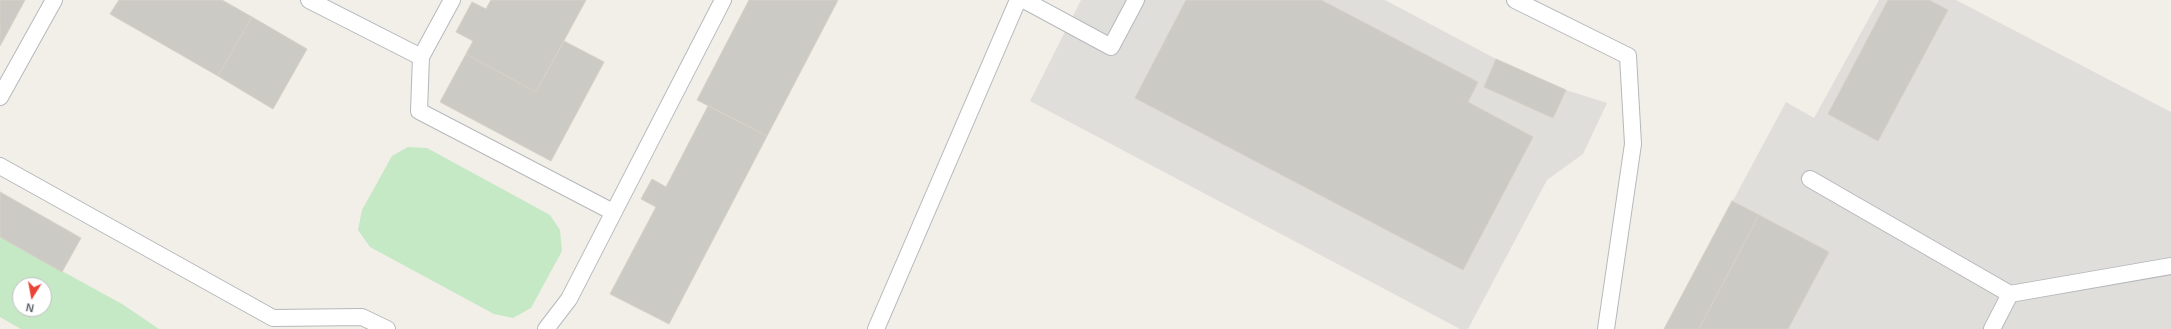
<!DOCTYPE html>
<style>
body{margin:0}
#map{position:relative;width:2171px;height:329px;overflow:hidden;background:#f1efe8;font-family:Arial,sans-serif}
canvas{display:block}
.north{position:absolute;left:12px;top:277px;width:40px;height:40px;box-sizing:border-box;background:#fff;border:1px solid #bfc1c3;border-radius:50%;rotate:191deg;font-size:11px;font-weight:700;line-height:16px;text-align:center;color:#5f6368}
.north::after{content:'';display:block;margin:auto;width:14px;height:18px;background:#ea4335;clip-path:polygon(50% 0,100% 100%,50% 72%,0 100%)}
</style>
<div id="map">
<canvas width="2171" height="329"></canvas>
<div class="north">N</div>
</div>
<script>
const ctx = document.querySelector('canvas').getContext('2d');
ctx.lineJoin = 'round';
function fillPath(path, color) {
  ctx.fillStyle = color;
  ctx.fill(path, 'evenodd');
}
function shape(rows) {
  const path = new Path2D();
  for (const r of rows) {
    path.moveTo(r[0], r[1]);
    for (let i = 2; i < r.length; i += 2) path.lineTo(r[i], r[i + 1]);
  }
  return path;
}
function stroke(path, color, width, dash) {
  ctx.strokeStyle = color;
  ctx.lineWidth = width;
  ctx.lineCap = dash ? 'butt' : 'round';
  ctx.setLineDash(dash || []);
  ctx.stroke(path);
}
fillPath(shape([
 [1081,0,1385,0,1496,59,1566,90,1607,103,1583,154,1547,180,1468,329,1460,329,1030,101],
 [1879,0,1956,0,2171,112,2171,329,1664,329,1786,102,1814,118]
]), '#e0deda');
fillPath(shape([
 [408,147,427,148,550,215,560,230,562,251,531,308,513,318,494,314,370,247,358,230,362,210,392,156],
 [0,237,122,304,159,329,21,329,0,317],
 [20,285,44,285,44,309,20,309]
]), '#c5e8c5');
const building = shape([
 [0,0,25,0,0,46,0,0],
 [119,0,222,0,252,17,218,76,110,14,119,0],
 [491,0,586,0,536,92,466,54,473,41,456,32,472,2,486,9,491,0],
 [749,0,838,0,767,136,697,100,749,0],
 [1186,0,1321,0,1478,82,1468,102,1533,137,1463,270,1135,98,1186,0],
 [1888,0,1929,0,1948,10,1878,141,1828,114,1888,0],
 [252,17,307,49,273,109,218,76,252,17],
 [564,41,604,62,551,161,440,102,466,54,536,92,564,41],
 [1496,59,1566,90,1553,118,1484,87,1496,59],
 [708,106,767,136,669,324,610,294,656,207,641,199,652,179,666,187,708,106],
 [0,192,81,238,62,272,0,237,0,192],
 [1732,201,1759,215,1699,329,1664,329,1732,201],
 [1759,215,1829,252,1788,329,1699,329,1759,215]
]);
fillPath(building, '#cccac5');
stroke(building, '#d6d1c6', 1);
const lane = shape([
 [309,0,421,57],
 [452,0,421,57,419,111,613,212],
 [1024,0,1111,47,1136,0],
 [1515,0,1628,56,1633,144,1606,329],
 [0,97,54,0],
 [0,166,273,318,362,317,387,329],
 [1810,179,2010,294,2171,266],
 [546,329,569,299,723,0],
 [876,329,1018,0],
 [1992,329,2010,294]
]);
stroke(lane, '#b5b8bc', 18);
stroke(lane, '#fff', 16);
</script>
